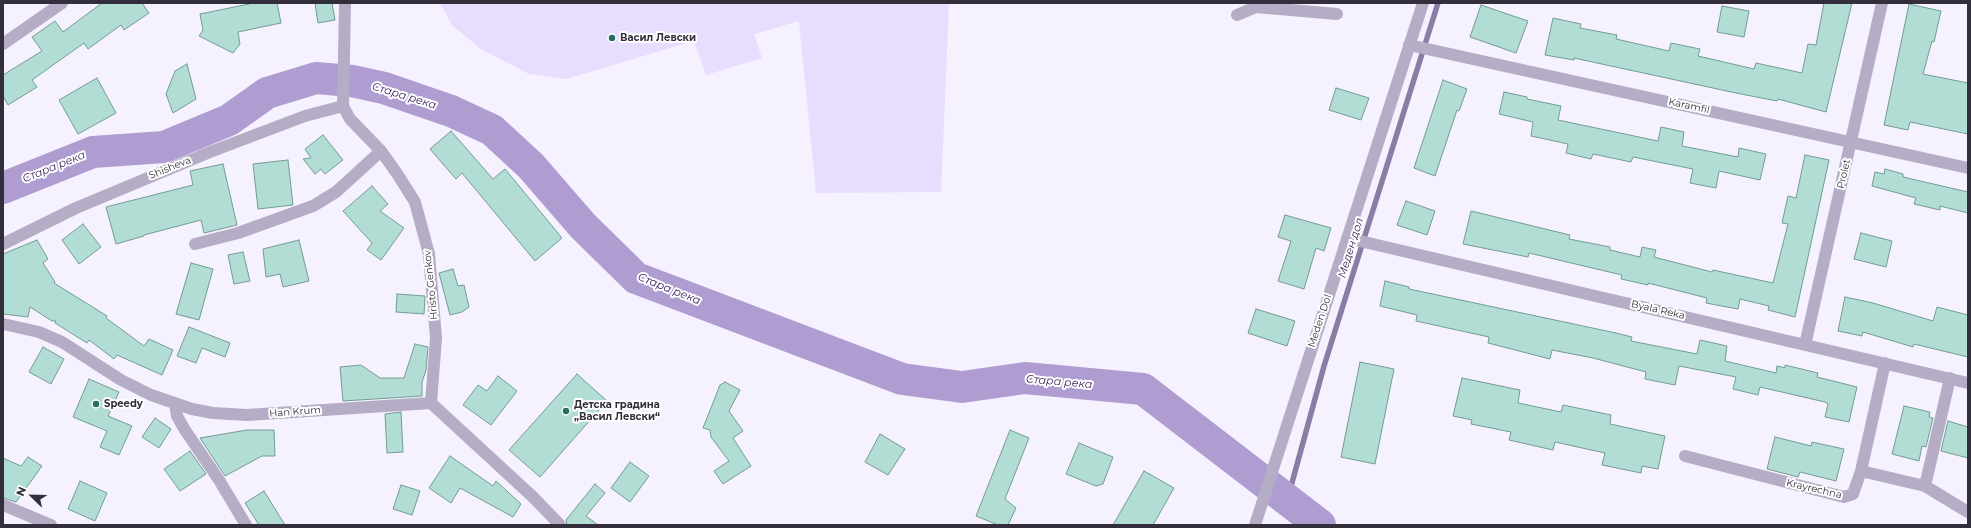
<!DOCTYPE html>
<meta charset="utf-8">
<style>
body{margin:0}
#map{position:relative;width:1971px;height:528px;overflow:hidden;background:#f5f1fe;font-family:Montserrat,sans-serif}
canvas{display:block}
.frame{position:absolute;inset:0;border:4px solid #322e3b;pointer-events:none}
.north{position:absolute;left:12px;top:476px;width:40px;height:40px;-webkit-text-stroke:3px #fff;paint-order:stroke;rotate:293deg;font-size:11px;font-weight:700;line-height:16px;text-align:center;color:#322e3b}
.north::after{content:'';display:block;margin:auto;width:14px;height:18px;background:#322e3b;clip-path:polygon(50% 0,100% 100%,50% 72%,0 100%)}
</style>
<div id="map">
<canvas width="1971" height="528"></canvas>
<div class="frame"></div>
<div class="north">N</div>
</div>
<script>
const ctx = document.querySelector('canvas').getContext('2d');
ctx.lineJoin = 'round';
function fillPath(path, color) {
  ctx.fillStyle = color;
  ctx.fill(path, 'evenodd');
}
function shape(rows) {
  const path = new Path2D();
  for (const r of rows) {
    path.moveTo(r[0], r[1]);
    for (let i = 2; i < r.length; i += 2) path.lineTo(r[i], r[i + 1]);
  }
  return path;
}
function stroke(path, color, width, dash) {
  ctx.strokeStyle = color;
  ctx.lineWidth = width;
  ctx.lineCap = dash ? 'butt' : 'round';
  ctx.setLineDash(dash || []);
  ctx.stroke(path);
}
function drawText(font, color, halo, rows, align = 'center') {
  ctx.font = font + ' Montserrat,sans-serif';
  ctx.lineWidth = 4;
  ctx.setLineDash([]);
  ctx.textBaseline = 'middle';
  ctx.strokeStyle = halo;
  ctx.fillStyle = color;
  for (const [text, x, y, turn = 0] of rows) {
    ctx.save();
    ctx.translate(x, y);
    ctx.rotate((+turn || 0) * Math.PI / 180);
    ctx.textAlign = isNaN(turn) ? turn : align;
    if (halo) ctx.strokeText(text, 0, 0);
    ctx.fillText(text, 0, 0);
    ctx.restore();
  }
}
fillPath(shape([
 [440,3,949,3,941,192,816,193,799,21,754,34,762,58,706,75,694,41,566,79,529,74,481,49,452,25]
]), '#e8ddff');
stroke(shape([
 [1287,501,1324,366,1438,3]
]), '#8a7ca4', 5.5);
stroke(shape([
 [3,188,93,152,164,147,229,120,267,93,316,78,352,81,384,88,451,111,492,130,531,166,583,226,636,278,902,379,962,387,1025,378,1143,389,1320,525]
]), '#af9dd1', 32);
const building = shape([
 [102,3,142,3,149,13,124,30,121,25,88,49,84,43,32,80,37,87,8,105,3,96,3,75,42,51,32,37,55,21,63,32,102,3],
 [254,3,277,3,281,23,238,32,240,44,233,53,199,36,203,30,200,14,254,3],
 [315,3,332,3,335,20,318,23,315,3],
 [1824,3,1852,3,1826,112,1778,99,1777,101,1736,93,1574,58,1574,60,1545,55,1553,18,1581,24,1580,28,1617,35,1616,39,1669,51,1671,43,1700,49,1698,56,1754,69,1756,63,1802,73,1808,44,1816,45,1824,3],
 [1909,4,1941,11,1934,42,1932,41,1923,74,1968,83,1968,134,1910,122,1908,130,1884,125,1909,4],
 [1481,5,1528,21,1516,53,1470,37,1481,5],
 [1722,6,1749,11,1744,37,1717,32,1722,6],
 [187,64,196,99,173,113,166,94,175,71,187,64],
 [97,78,116,113,78,134,59,100,97,78],
 [1443,80,1467,89,1459,111,1457,110,1435,176,1414,168,1443,80],
 [1336,88,1369,98,1361,120,1329,110,1336,88],
 [1504,92,1527,97,1527,99,1561,106,1558,120,1658,141,1661,127,1684,132,1682,146,1738,157,1739,148,1766,154,1760,180,1719,171,1716,188,1690,183,1693,169,1633,157,1631,162,1593,154,1591,159,1566,153,1568,144,1531,136,1533,122,1499,114,1504,92],
 [451,131,493,179,505,169,562,238,535,261,462,173,456,179,430,149,451,131],
 [323,135,343,160,325,174,321,169,315,174,303,159,311,158,305,149,323,135],
 [1805,155,1829,160,1795,317,1768,310,1769,306,1740,299,1738,309,1706,303,1707,298,1648,283,1648,285,1621,279,1622,275,1529,253,1528,257,1463,244,1471,211,1570,235,1569,239,1610,247,1610,250,1640,257,1642,247,1656,250,1654,257,1712,272,1713,270,1773,283,1788,224,1782,223,1788,196,1796,198,1805,155],
 [288,160,293,205,258,209,253,164,288,160],
 [223,164,237,225,204,233,201,220,144,235,144,236,116,244,106,207,193,185,190,171,223,164],
 [1885,169,1903,174,1903,177,1968,192,1968,213,1940,206,1940,210,1914,204,1916,198,1872,186,1875,172,1884,174,1885,169],
 [372,186,388,204,380,211,404,228,381,260,367,250,372,243,343,211,372,186],
 [1406,201,1435,211,1427,235,1397,225,1406,201],
 [1285,215,1331,228,1324,251,1316,248,1304,289,1278,281,1291,241,1278,237,1285,215],
 [83,224,101,247,79,264,62,240,83,224],
 [1861,233,1892,241,1886,267,1854,259,1861,233],
 [37,240,48,259,43,263,55,282,54,283,107,316,106,318,144,346,149,339,173,350,162,375,117,355,114,359,89,340,87,343,55,323,56,321,52,321,30,307,28,317,3,314,3,254,37,240],
 [299,240,309,281,283,287,280,274,266,277,263,249,299,240],
 [243,252,250,281,234,284,228,255,243,252],
 [191,263,213,269,199,320,176,314,191,263],
 [453,269,458,286,464,285,469,307,462,312,450,315,439,273,453,269],
 [1385,281,1409,287,1409,289,1616,333,1632,337,1631,341,1697,354,1700,340,1727,346,1725,361,1776,373,1777,366,1785,368,1785,365,1818,373,1817,377,1857,387,1849,422,1825,417,1828,404,1825,402,1760,387,1758,395,1733,389,1736,377,1679,366,1675,385,1645,379,1646,372,1593,358,1552,350,1550,359,1488,343,1489,337,1416,321,1417,315,1380,306,1385,281],
 [397,294,425,296,424,314,396,312,397,294],
 [1845,297,1873,303,1933,321,1937,307,1968,315,1968,357,1914,344,1913,347,1863,332,1862,336,1838,331,1845,297],
 [1256,309,1295,321,1287,346,1248,333,1256,309],
 [189,327,230,343,225,357,202,348,196,363,177,356,189,327],
 [415,344,428,347,426,370,422,382,422,396,343,401,340,367,361,365,380,378,404,378,415,344],
 [43,347,64,359,51,384,29,372,43,347],
 [1360,362,1394,369,1375,464,1341,457,1360,362],
 [577,374,607,401,540,477,509,450,577,374],
 [498,376,517,391,491,425,463,405,478,385,487,391,498,376],
 [1462,378,1520,390,1518,403,1561,412,1563,405,1611,415,1610,424,1665,436,1658,469,1642,466,1641,473,1602,465,1605,453,1555,442,1553,450,1509,440,1511,432,1471,424,1472,420,1453,416,1462,378],
 [89,379,119,392,108,416,132,426,119,455,100,447,107,431,73,417,89,379],
 [725,382,740,390,729,411,743,431,733,438,751,466,723,484,714,471,729,461,711,437,710,430,703,428,720,385,725,382],
 [1904,406,1930,412,1929,417,1933,418,1926,447,1922,446,1919,461,1892,454,1904,406],
 [401,412,403,452,387,453,385,414,401,412],
 [155,418,171,429,159,448,142,437,155,418],
 [1948,421,1968,427,1968,458,1941,451,1948,421],
 [247,430,274,430,275,456,262,456,225,476,200,438,247,430],
 [1010,430,1029,438,1005,499,1016,508,1008,525,998,525,976,516,1010,430],
 [880,434,905,449,888,475,865,462,880,434],
 [1775,437,1811,446,1812,442,1844,449,1836,481,1800,472,1798,477,1767,469,1775,437],
 [1079,443,1113,457,1103,484,1096,486,1066,474,1079,443],
 [190,451,206,474,180,491,164,469,190,451],
 [450,456,493,486,496,481,521,504,513,517,460,488,451,503,429,488,450,456],
 [28,457,42,466,16,502,3,498,3,458,21,466,28,457],
 [630,462,649,476,630,502,611,488,630,462],
 [1144,471,1174,488,1153,525,1113,525,1144,471],
 [80,481,107,493,95,521,68,509,80,481],
 [595,484,605,493,586,516,598,525,567,525,566,520,595,484],
 [401,485,420,491,412,515,393,509,401,485],
 [264,491,285,525,259,525,245,503,264,491]
]);
fillPath(building, '#b2ddd4');
stroke(building, '#729c93', 1);
stroke(shape([
 [345,3,343,106,350,119,381,151,398,175,415,202,429,254,436,338,431,403],
 [1237,15,1256,7,1337,14],
 [3,44,62,3],
 [1409,45,1968,168],
 [1347,238,1968,383],
 [3,244,76,208,210,152,305,116,343,106],
 [195,244,238,233,313,206,336,192,381,151],
 [3,324,39,332,62,342,121,380,151,395,192,409,213,413,247,415,431,403,533,497,560,525],
 [1805,345,1882,3],
 [175,403,177,416,185,430,219,480,246,525],
 [1685,456,1844,497,1853,494,1861,471,1925,486,1968,512],
 [1861,471,1885,363],
 [1925,486,1950,378],
 [3,505,51,525],
 [1255,525,1423,3]
]), '#b5adc5', 12);
for (const [x, y, r, color] of [
 [612,38,4,"#276d62"],
 [96,404,4,"#276d62"],
 [566,411,4,"#276d62"]
]) {
  const dot = new Path2D();
  dot.arc(x, y, r, 0, 2 * Math.PI);
  ctx.fillStyle = color;
  ctx.fill(dot);
  stroke(dot, '#fff', 1.5);
}
drawText('bold 10px', '#322e3b', '#fff', [
 ["Васил Левски",620,38],
 ["Speedy",104,404],
 ["Детска градина",574,405],
 ["„Васил Левски“",574,417]
], 'left');
drawText('10px', '#322e3b', '#fff', [
 ["Karamfil",1689,106,12],
 ["Shisheva",170,168,-22],
 ["Prolet",1844,174,-77],
 ["Hristo Genkov",431,285,-96],
 ["Byala Reka",1658,310,13],
 ["Meden Dol",1320,321,-72],
 ["Han Krum",295,412,-4],
 ["Krayrechna",1814,489,13]
]);
drawText('italic 11px', '#361a58', '#fff', [
 ["Стара река",404,96,17],
 ["Стара река",54,167,-22],
 ["Меден дол",1351,248,-73],
 ["Стара река",669,289,22],
 ["Стара река",1059,382,5]
]);
</script>
